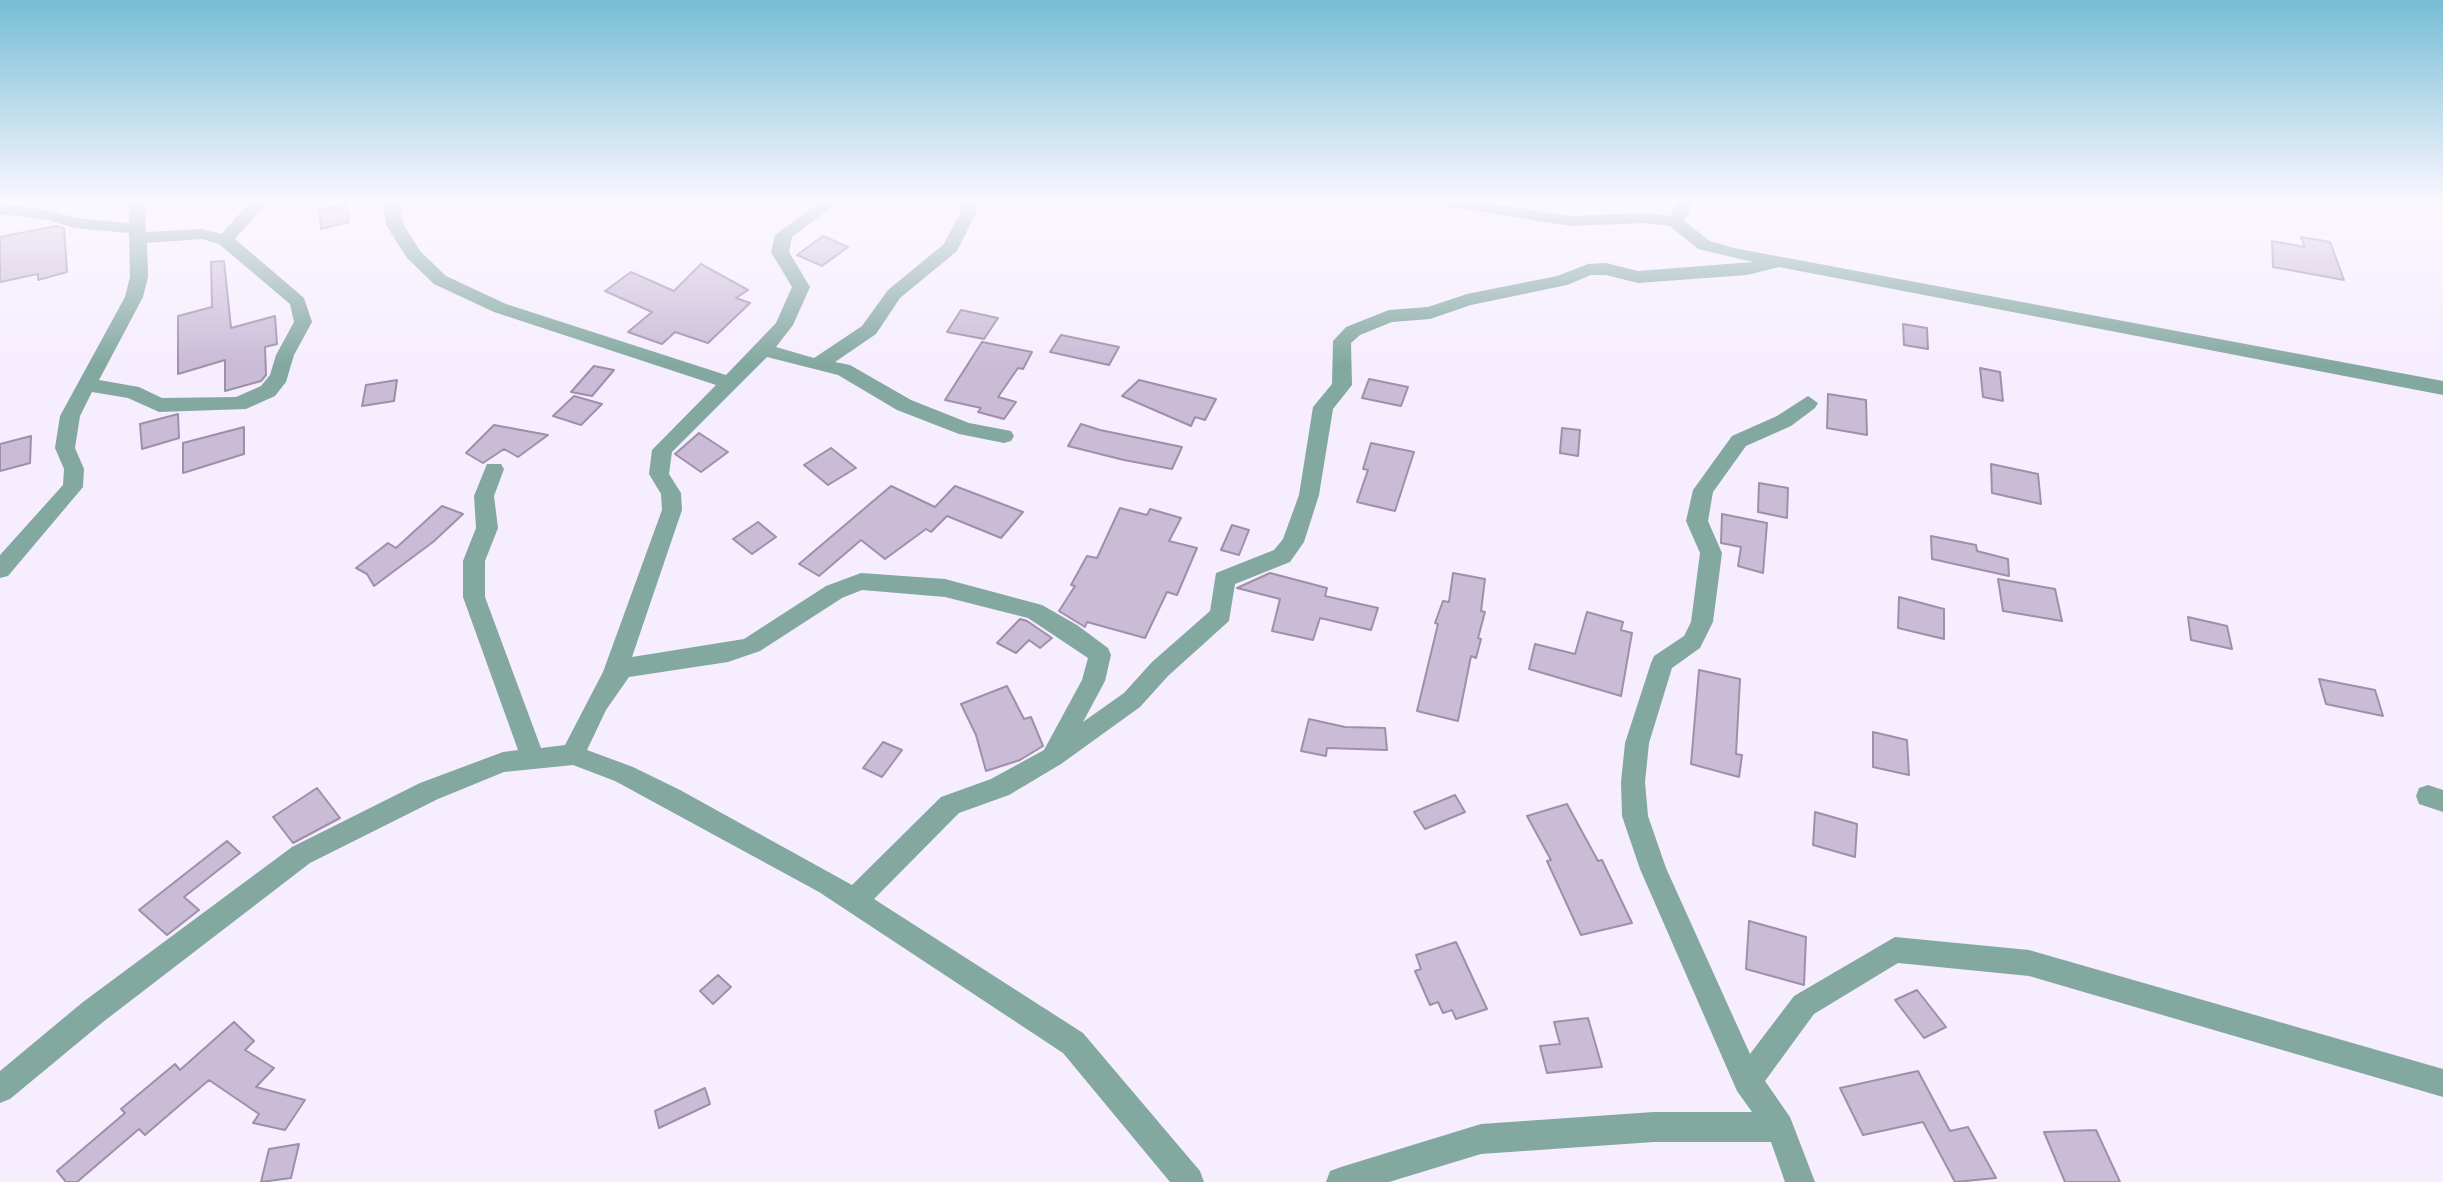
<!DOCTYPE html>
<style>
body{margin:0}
canvas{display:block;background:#f6edfe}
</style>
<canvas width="2443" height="1182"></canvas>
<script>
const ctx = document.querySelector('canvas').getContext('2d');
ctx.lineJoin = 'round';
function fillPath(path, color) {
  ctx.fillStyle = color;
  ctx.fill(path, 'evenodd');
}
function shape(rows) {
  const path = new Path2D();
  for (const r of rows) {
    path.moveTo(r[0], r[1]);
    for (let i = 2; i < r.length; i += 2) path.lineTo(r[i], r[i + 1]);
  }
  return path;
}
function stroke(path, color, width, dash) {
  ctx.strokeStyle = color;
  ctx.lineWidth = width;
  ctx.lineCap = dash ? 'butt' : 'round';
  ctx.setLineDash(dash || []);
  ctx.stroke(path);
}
const building = shape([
 [346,204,349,222,321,229,319,210,346,204],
 [56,226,64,228,67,272,38,280,38,274,0,282,0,237,56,226],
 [823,236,848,247,822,266,797,255,823,236],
 [2301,237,2330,242,2344,280,2273,267,2272,241,2305,247,2301,237],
 [224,261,231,328,275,316,277,344,265,347,266,375,261,381,225,391,225,360,178,374,178,316,212,307,211,262,224,261],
 [701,264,748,290,736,298,750,303,708,343,675,332,662,344,628,332,652,312,605,291,631,272,674,291,701,264],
 [961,310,998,318,984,339,947,332,961,310],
 [1903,324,1927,328,1928,349,1904,345,1903,324],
 [1061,335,1119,347,1109,365,1050,352,1061,335],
 [982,342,1032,352,1023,369,1018,368,998,397,1016,402,1004,419,978,412,981,408,945,400,982,342],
 [594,366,614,370,592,396,571,392,594,366],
 [1980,368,2000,372,2003,401,1983,397,1980,368],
 [1369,379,1408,387,1401,406,1362,398,1369,379],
 [397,380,394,401,362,406,366,385,397,380],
 [1139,380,1216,399,1205,420,1195,417,1191,426,1122,396,1139,380],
 [1828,394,1866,400,1867,435,1827,428,1828,394],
 [574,396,602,404,581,425,553,416,574,396],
 [178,414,179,438,142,449,140,424,178,414],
 [1081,424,1100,430,1182,447,1172,469,1124,460,1068,446,1081,424],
 [494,425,548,435,518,457,504,449,483,463,466,453,494,425],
 [244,427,244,454,183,473,183,443,244,427],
 [1562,428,1580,430,1578,456,1560,453,1562,428],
 [699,433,728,452,701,472,675,454,699,433],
 [31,436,30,463,0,471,0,444,31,436],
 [1371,443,1414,452,1395,511,1357,502,1368,470,1363,469,1371,443],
 [831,448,856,468,828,485,804,465,831,448],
 [1991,464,2038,474,2041,504,1992,493,1991,464],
 [1759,483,1788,488,1787,518,1758,512,1759,483],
 [891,486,935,507,955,486,1023,512,1001,538,947,516,931,532,926,529,885,559,861,540,819,576,799,564,891,486],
 [442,506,463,514,433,542,374,586,367,574,356,568,388,543,396,548,442,506],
 [1120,508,1147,515,1150,509,1181,518,1169,541,1197,548,1177,595,1167,592,1145,638,1087,622,1085,627,1059,611,1075,586,1071,585,1087,556,1097,558,1120,508],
 [1722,514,1767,523,1763,573,1738,566,1741,547,1721,543,1722,514],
 [758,522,776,537,752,554,733,539,758,522],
 [1232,525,1249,530,1239,555,1221,550,1232,525],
 [1931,536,1976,545,1977,551,2008,559,2009,576,1932,559,1931,536],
 [1270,573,1327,588,1325,596,1378,608,1371,630,1320,618,1313,640,1272,631,1280,599,1237,588,1270,573],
 [1453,573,1485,579,1481,611,1485,612,1478,638,1481,639,1476,658,1471,656,1458,721,1417,711,1438,624,1435,623,1443,601,1449,602,1453,573],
 [1998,579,2055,589,2062,621,2003,611,1998,579],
 [1899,597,1944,609,1944,639,1898,628,1899,597],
 [1587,612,1623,622,1621,630,1632,633,1621,696,1529,669,1535,644,1575,654,1587,612],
 [2188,617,2227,626,2232,649,2191,640,2188,617],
 [1020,619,1027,621,1052,638,1040,648,1029,640,1016,653,997,643,1020,619],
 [1699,670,1740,679,1736,754,1742,755,1739,777,1691,764,1699,670],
 [2319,679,2375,690,2383,716,2326,704,2319,679],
 [1007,686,1024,719,1031,717,1043,746,1020,760,986,771,976,735,961,704,1007,686],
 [1309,719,1345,727,1385,728,1387,750,1327,748,1326,756,1301,751,1309,719],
 [1873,732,1907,740,1909,775,1873,767,1873,732],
 [883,742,902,750,882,777,863,768,883,742],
 [317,788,340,818,293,843,273,817,317,788],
 [1455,795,1465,812,1425,829,1414,812,1455,795],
 [1567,804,1598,861,1602,860,1632,923,1581,935,1547,861,1551,860,1527,816,1567,804],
 [1815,812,1857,824,1855,857,1813,845,1815,812],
 [227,841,240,853,184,897,199,910,167,935,139,910,227,841],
 [1749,921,1806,937,1804,985,1746,969,1749,921],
 [1456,942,1487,1009,1456,1019,1452,1010,1443,1013,1438,1002,1430,1005,1415,971,1421,969,1416,955,1456,942],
 [718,975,731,987,713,1004,700,991,718,975],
 [1917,990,1946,1027,1924,1038,1895,1000,1917,990],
 [1588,1018,1602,1067,1547,1073,1540,1046,1560,1044,1554,1022,1588,1018],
 [234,1022,254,1041,245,1050,274,1068,256,1087,305,1100,285,1130,253,1123,259,1114,209,1080,145,1135,139,1129,77,1182,66,1182,57,1171,125,1113,121,1109,175,1064,180,1070,234,1022],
 [1918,1071,1950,1131,1968,1127,1996,1178,1955,1182,1923,1122,1863,1135,1840,1088,1918,1071],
 [705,1088,710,1104,659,1128,655,1111,705,1088],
 [2096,1130,2120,1182,2065,1182,2044,1132,2096,1130],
 [299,1144,291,1178,261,1182,269,1149,299,1144]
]);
fillPath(building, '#cabbd7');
stroke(building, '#9e90ab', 2);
fillPath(shape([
 [129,200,145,200,146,232,202,229,221,234,252,200,269,200,235,239,304,298,312,322,294,355,286,382,275,396,246,409,159,412,128,398,92,392,80,416,75,448,84,469,83,487,8,576,0,578,0,555,63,485,64,469,55,448,60,416,125,297,130,277,129,233,74,228,48,220,0,214,0,204,50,210,76,218,129,223,129,200],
 [202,239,219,244,290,304,294,322,276,355,270,375,261,386,236,397,162,398,139,387,99,380,143,297,148,277,147,243,202,239],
 [383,200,399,200,404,225,420,251,446,276,506,304,726,375,776,323,792,287,771,252,775,235,822,200,841,200,792,237,789,252,810,287,793,325,776,347,814,358,862,326,888,290,944,244,961,211,962,200,978,200,977,211,957,251,900,298,876,334,835,362,850,365,911,400,969,423,1011,431,1014,436,1011,441,1004,443,959,434,897,410,838,375,767,357,672,452,669,474,681,493,682,510,632,657,744,639,826,586,861,573,945,579,1042,605,1077,625,1108,648,1111,655,1105,681,1083,722,1124,693,1152,662,1210,611,1216,573,1274,550,1283,539,1299,495,1313,407,1332,384,1333,341,1346,327,1389,310,1428,307,1467,294,1557,276,1588,264,1606,263,1638,271,1753,262,1698,249,1670,226,1645,223,1570,226,1438,205,1430,200,1468,200,1570,216,1645,213,1670,216,1679,200,1695,200,1684,221,1710,241,1734,248,2443,381,2443,395,1779,267,1747,275,1638,283,1606,275,1591,275,1567,285,1471,305,1430,319,1392,322,1360,335,1351,343,1352,385,1333,409,1319,495,1304,542,1290,562,1235,584,1229,621,1168,676,1140,707,1061,764,1009,795,959,813,874,899,1083,1033,1200,1171,1204,1182,1170,1182,1063,1053,819,892,615,781,573,765,504,772,438,799,310,863,103,1022,10,1099,0,1103,0,1071,83,1002,292,847,420,783,503,752,518,750,463,597,463,561,476,528,474,496,487,464,501,464,504,469,494,496,498,528,485,561,485,597,541,748,565,745,603,672,662,510,661,494,649,474,652,450,716,385,494,312,434,284,407,258,386,225,383,200],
 [862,590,945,597,1028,618,1088,658,1082,680,1044,750,991,779,941,797,852,885,680,790,633,767,587,750,606,710,629,677,728,662,760,651,842,598,862,590],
 [1808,396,1818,403,1815,408,1791,426,1746,446,1713,492,1708,521,1722,553,1713,622,1700,648,1672,668,1649,743,1645,782,1648,816,1666,868,1750,1054,1794,996,1895,937,2029,950,2443,1069,2443,1097,2029,976,1898,963,1814,1014,1765,1081,1790,1117,1815,1182,1785,1182,1771,1142,1654,1142,1481,1154,1389,1182,1326,1182,1330,1171,1341,1167,1481,1124,1654,1112,1752,1112,1737,1091,1640,869,1622,816,1621,782,1625,743,1651,663,1654,656,1684,636,1691,622,1700,553,1686,521,1693,490,1732,436,1777,416,1808,396],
 [2428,785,2443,790,2443,812,2419,804,2416,796,2419,788,2428,785]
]), '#83a8a0');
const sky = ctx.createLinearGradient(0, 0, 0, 365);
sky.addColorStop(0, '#76bdd5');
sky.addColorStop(0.55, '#fbf7ff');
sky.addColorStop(1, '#fbf7ff00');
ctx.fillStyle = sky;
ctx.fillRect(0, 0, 2443, 365);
</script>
